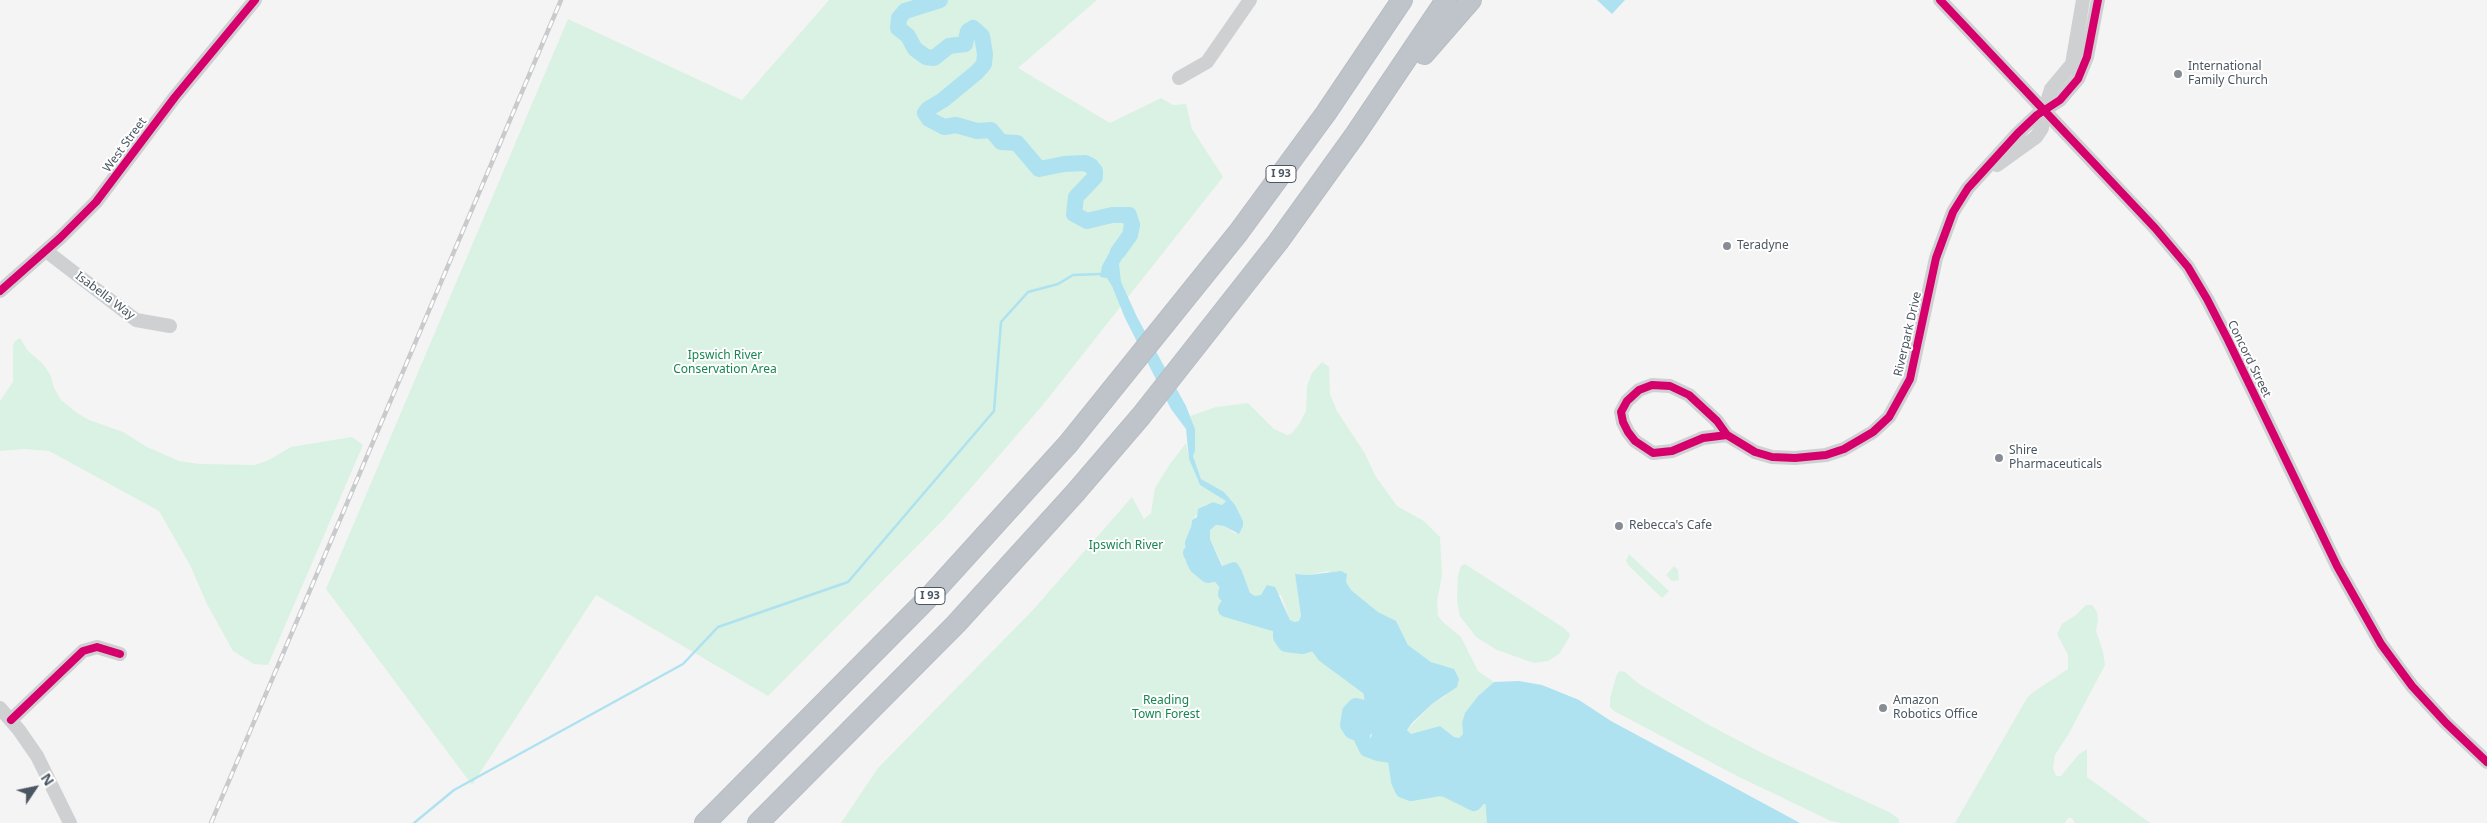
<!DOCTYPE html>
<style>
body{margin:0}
#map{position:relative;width:2487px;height:823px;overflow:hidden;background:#f4f4f4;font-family:"Noto Sans",sans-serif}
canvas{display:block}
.north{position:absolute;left:10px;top:763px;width:50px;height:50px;-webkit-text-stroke:4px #fff;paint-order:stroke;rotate:56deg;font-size:14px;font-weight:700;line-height:20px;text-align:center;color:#4a5661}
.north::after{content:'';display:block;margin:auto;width:18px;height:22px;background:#4a5661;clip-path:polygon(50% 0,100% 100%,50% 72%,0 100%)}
</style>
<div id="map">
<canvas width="2487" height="823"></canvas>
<div class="north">N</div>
</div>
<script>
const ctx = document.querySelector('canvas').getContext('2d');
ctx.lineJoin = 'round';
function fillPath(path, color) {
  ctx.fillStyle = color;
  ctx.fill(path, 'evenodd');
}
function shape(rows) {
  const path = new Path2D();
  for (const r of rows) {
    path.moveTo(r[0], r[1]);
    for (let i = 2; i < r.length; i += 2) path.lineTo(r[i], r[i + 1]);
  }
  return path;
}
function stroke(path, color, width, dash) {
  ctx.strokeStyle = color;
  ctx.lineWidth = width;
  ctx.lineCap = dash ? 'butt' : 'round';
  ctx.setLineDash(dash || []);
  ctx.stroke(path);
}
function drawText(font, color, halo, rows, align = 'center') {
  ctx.font = font + ' "Noto Sans",sans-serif';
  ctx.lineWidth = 4;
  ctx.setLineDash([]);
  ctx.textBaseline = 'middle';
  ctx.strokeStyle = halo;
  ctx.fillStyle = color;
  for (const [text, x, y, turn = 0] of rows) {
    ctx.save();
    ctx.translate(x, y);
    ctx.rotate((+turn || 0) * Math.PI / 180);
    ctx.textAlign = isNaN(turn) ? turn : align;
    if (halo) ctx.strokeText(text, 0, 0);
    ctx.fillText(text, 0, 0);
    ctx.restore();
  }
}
fillPath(shape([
 [829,0,1097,0,1018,68,1110,123,1161,98,1173,105,1186,104,1192,129,1223,177,1042,406,945,518,768,696,596,595,472,785,326,589,568,19,742,100],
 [20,338,28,351,42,363,50,374,54,388,61,400,77,413,89,420,123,432,147,447,179,461,199,464,255,465,269,460,291,447,352,437,363,445,268,665,254,664,233,651,207,604,190,565,159,511,49,451,24,449,0,451,0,401,13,382,13,346,15,341],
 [1322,362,1329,367,1330,394,1337,411,1364,452,1376,477,1397,506,1424,521,1440,537,1442,575,1437,601,1438,616,1444,623,1461,637,1478,671,1494,682,1478,696,1462,723,1463,734,1459,738,1454,737,1439,726,1421,733,1411,734,1407,730,1432,704,1446,696,1453,669,1431,662,1408,645,1396,622,1378,612,1351,590,1346,582,1328,571,1309,575,1295,574,1301,616,1299,622,1295,622,1290,620,1281,595,1255,596,1250,593,1242,571,1233,562,1223,566,1210,539,1210,530,1216,525,1224,526,1236,534,1243,521,1226,494,1201,479,1193,456,1195,451,1195,430,1190,416,1216,407,1248,403,1274,429,1287,435,1291,434,1300,423,1306,411,1307,386,1312,373],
 [1186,443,1189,459,1200,485,1223,497,1226,501,1222,505,1213,502,1206,505,1192,520,1190,536,1194,539,1196,547,1191,553,1199,551,1201,555,1201,567,1204,571,1213,575,1218,573,1227,585,1229,595,1231,591,1237,590,1237,599,1229,611,1242,612,1246,617,1277,624,1281,628,1281,633,1309,642,1315,642,1325,655,1371,689,1374,711,1373,730,1369,740,1378,753,1392,755,1396,760,1399,781,1422,792,1439,788,1446,789,1474,802,1480,796,1491,795,1495,800,1495,823,841,823,878,768,1032,611,1132,497,1144,519,1151,513,1155,488,1170,464],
 [1629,554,1669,591,1662,598,1628,565,1626,561],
 [1465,564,1564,628,1570,634,1569,638,1559,654,1548,661,1534,663,1497,650,1476,637,1460,616,1457,601,1458,575,1461,566],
 [1674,566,1678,570,1679,580,1672,581,1666,575],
 [2086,605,2092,605,2097,612,2098,620,2096,631,2103,652,2105,665,2068,735,2055,755,2053,768,2056,776,2061,776,2079,754,2087,749,2087,777,2150,823,2075,823,2072,818,2068,818,2065,823,1955,823,2027,698,2032,693,2068,669,2068,655,2057,634,2062,624,2076,615],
 [1620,671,1625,672,1639,684,1709,725,1764,754,1891,813,1899,819,1899,823,1842,823,1831,821,1737,776,1614,711,1610,707,1610,698,1617,674]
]), '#d9f2e3');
fillPath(shape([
 [1597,0,1625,0,1612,14],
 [1128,232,1134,238,1119,264,1121,282,1137,317,1186,406,1195,429,1195,451,1193,456,1201,479,1224,492,1235,505,1243,521,1243,526,1239,534,1224,526,1216,525,1210,530,1210,539,1222,566,1233,562,1237,563,1242,571,1250,593,1255,596,1261,595,1267,585,1275,587,1290,620,1295,622,1299,621,1301,616,1295,574,1309,575,1341,571,1347,574,1346,582,1351,590,1378,612,1396,621,1408,645,1431,662,1454,669,1459,679,1457,687,1432,704,1412,723,1407,730,1411,734,1440,726,1454,737,1459,738,1463,734,1462,723,1465,713,1478,696,1494,682,1519,681,1542,685,1579,700,1611,721,1800,823,1495,823,1495,800,1491,795,1480,796,1474,803,1446,789,1438,788,1411,793,1403,790,1399,781,1396,760,1392,755,1374,751,1369,745,1373,730,1371,689,1325,655,1315,642,1302,646,1286,644,1281,637,1281,628,1277,625,1246,617,1242,612,1228,610,1226,609,1229,604,1237,599,1237,590,1231,591,1229,595,1226,594,1227,585,1219,574,1208,575,1194,561,1202,557,1199,552,1192,555,1191,553,1196,547,1194,539,1190,536,1192,520,1197,517,1198,509,1213,502,1222,505,1226,501,1200,485,1189,459,1186,429,1171,409,1125,318,1112,286,1107,278,1100,277,1102,266,1113,246]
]), '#aee2f0');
stroke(shape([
 [414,823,454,790,683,664,718,627,848,582,994,411,1001,322,1028,292,1058,284,1073,275,1102,274]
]), '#aee2f0', 2.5);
stroke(shape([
 [940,0,905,11,899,18,898,28,908,36,915,49,926,57,934,58,949,46,965,44,968,31,973,28,982,36,985,54,984,64,977,72,943,100,928,109,925,113,929,119,944,127,956,125,977,131,991,130,1001,142,1017,143,1039,169,1064,164,1085,163,1091,166,1095,171,1095,177,1076,197,1074,214,1087,221,1112,215,1129,215,1132,225,1130,235,1118,252],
 [1198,531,1193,543,1196,547,1191,553,1192,555,1199,551,1202,557,1194,560,1197,566,1208,575,1218,573,1228,585,1226,594,1229,595,1231,591,1237,590,1237,599,1229,604,1226,609,1277,624,1281,628,1281,637,1286,644,1302,646,1315,642,1325,655,1371,689,1374,711,1371,723,1365,729,1360,728,1358,723,1363,708,1356,706,1350,712,1348,725,1352,731,1360,734,1367,749,1378,753,1392,755,1396,760,1399,781,1403,790,1411,793,1439,788,1446,789,1474,803,1480,796,1493,796,1495,823]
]), '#aee2f0', 16);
const highway = shape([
 [1424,54,1471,0],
 [705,823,931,595,1068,444,1238,233,1326,113,1402,0],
 [758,823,956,624,1075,493,1141,416,1278,242,1355,135,1446,0]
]);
stroke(highway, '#b9bec3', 22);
stroke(shape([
 [1940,0,2155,228,2188,267,2207,299,2228,340,2337,566,2381,644,2412,686,2446,723,2487,762],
 [1179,78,1207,62,1250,0],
 [1997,165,2036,137,2042,128,2044,111,2051,89,2072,64,2083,0],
 [46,251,136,320,170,326],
 [0,291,60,238,96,202,175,97,255,0],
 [1727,435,1703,438,1672,451,1653,453,1635,441,1628,432,1623,422,1621,412,1627,401,1639,390,1652,385,1670,386,1689,395,1717,421,1727,435,1755,452,1772,457,1795,458,1826,455,1844,449,1873,432,1889,417,1910,379,1936,258,1953,212,1968,188,2018,133,2037,115,2060,100,2078,79,2087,57,2098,0],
 [0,708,19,730,37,756,70,823],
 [11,720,83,651,97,647,120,654]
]), '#ced0d2', 14);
stroke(highway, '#bec4c9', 20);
const rail = shape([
 [211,823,561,0]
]);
stroke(rail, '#c9cacc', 4.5);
stroke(rail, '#fff', 2.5, [8]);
stroke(shape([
 [1940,0,2155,228,2188,267,2207,299,2228,340,2337,566,2381,644,2412,686,2446,723,2487,762],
 [0,291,60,238,96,202,175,97,255,0],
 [1727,435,1703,438,1672,451,1653,453,1635,441,1628,432,1623,422,1621,412,1627,401,1639,390,1652,385,1670,386,1689,395,1717,421,1727,435,1755,452,1772,457,1795,458,1826,455,1844,449,1873,432,1889,417,1910,379,1936,258,1953,212,1968,188,2018,133,2037,115,2060,100,2078,79,2087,57,2098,0],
 [11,720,83,651,97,647,120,654]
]), '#d6006c', 8);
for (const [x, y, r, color] of [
 [2178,74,5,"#868d94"],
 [1727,246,5,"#868d94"],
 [1999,458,5,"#868d94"],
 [1619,526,5,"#868d94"],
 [1883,708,5,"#868d94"]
]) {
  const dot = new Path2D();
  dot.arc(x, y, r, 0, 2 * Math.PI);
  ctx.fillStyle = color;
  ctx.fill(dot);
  stroke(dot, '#fff', 2);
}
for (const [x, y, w] of [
 [1281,174,30],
 [930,596,30]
]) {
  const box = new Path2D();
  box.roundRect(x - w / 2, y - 8.5, w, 17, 4);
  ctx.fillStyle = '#fff';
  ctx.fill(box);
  stroke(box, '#4a5661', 1);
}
drawText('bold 11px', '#4a5661', null, [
 ["I 93",1281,174],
 ["I 93",930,596]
]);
drawText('12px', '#4a5661', '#fff', [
 ["International",2188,67],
 ["Family Church",2188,81],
 ["Teradyne",1737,246],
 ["Shire",2009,451],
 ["Pharmaceuticals",2009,465],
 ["Rebecca's Cafe",1629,526],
 ["Amazon",1893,701],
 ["Robotics Office",1893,715]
], 'left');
drawText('12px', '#4a5661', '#fff', [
 ["West Street",125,145,-54],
 ["Isabella Way",105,296,37],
 ["Riverpark Drive",1908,334,-77],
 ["Concord Street",2249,359,64]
]);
drawText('12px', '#17864f', '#fff', [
 ["Ipswich River",725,356],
 ["Conservation Area",725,370],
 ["Ipswich River",1126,546],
 ["Reading",1166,701],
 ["Town Forest",1166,715]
]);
</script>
